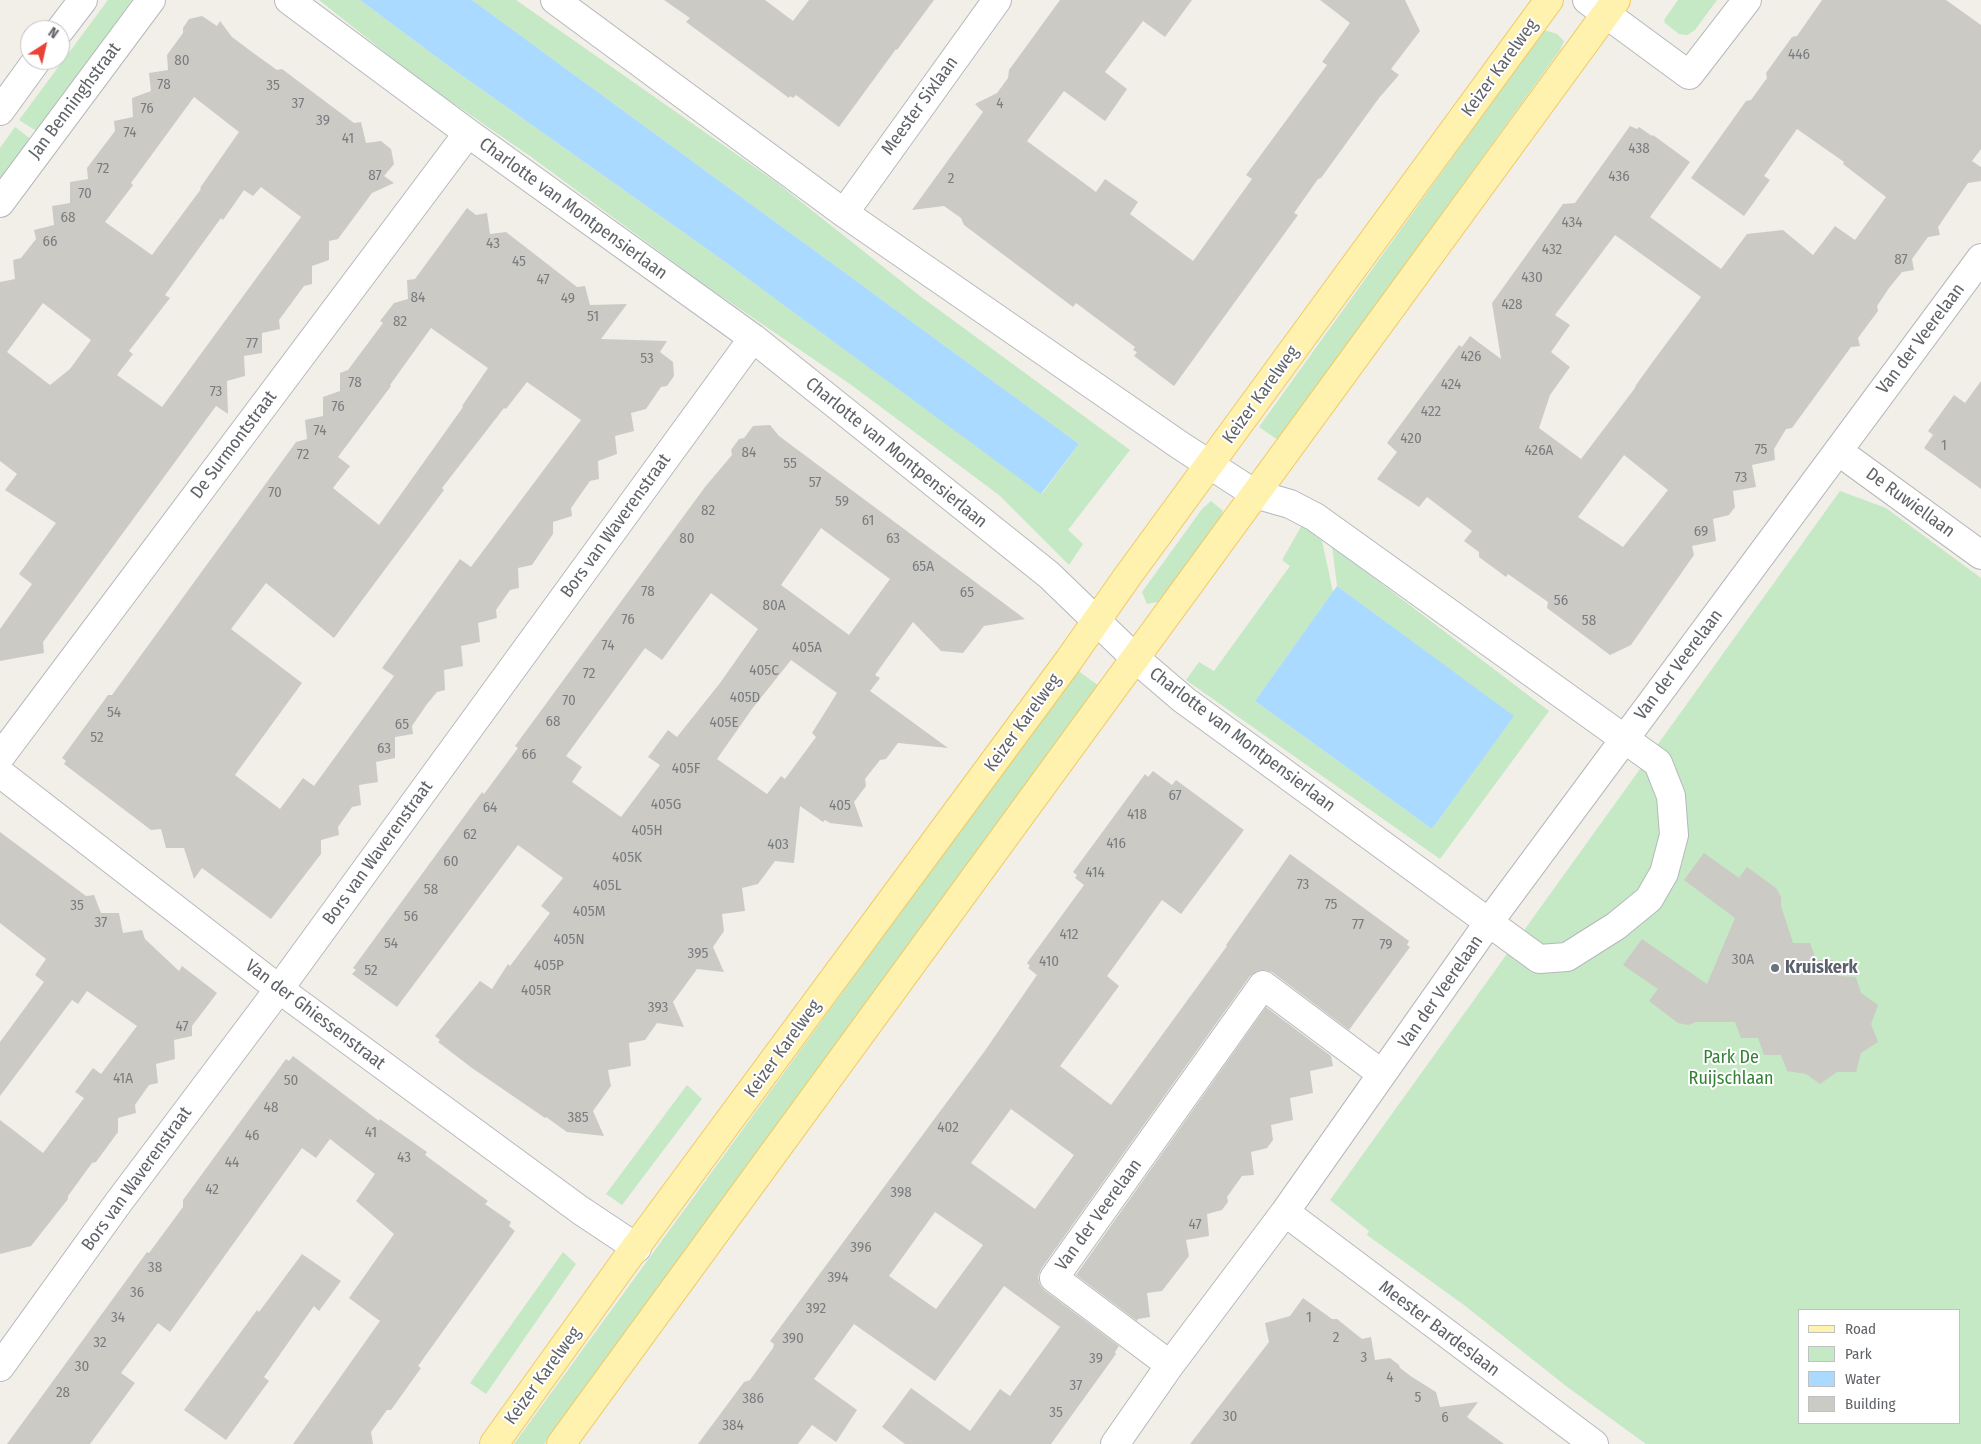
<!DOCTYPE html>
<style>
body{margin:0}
#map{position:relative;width:1981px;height:1444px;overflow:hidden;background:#f1efe8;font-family:"Fira Sans Condensed",sans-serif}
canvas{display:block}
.legend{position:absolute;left:1798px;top:1309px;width:162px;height:115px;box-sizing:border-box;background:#fff;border:1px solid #bfc1c3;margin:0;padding:6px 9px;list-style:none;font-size:15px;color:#5f6368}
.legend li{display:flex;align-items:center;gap:10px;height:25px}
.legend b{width:25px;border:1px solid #bfc1c3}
.north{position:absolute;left:20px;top:20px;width:50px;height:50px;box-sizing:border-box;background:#fff;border:1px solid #bfc1c3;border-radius:50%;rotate:35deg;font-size:14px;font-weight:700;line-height:20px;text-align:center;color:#5f6368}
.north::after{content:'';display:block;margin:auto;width:18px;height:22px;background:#ea4335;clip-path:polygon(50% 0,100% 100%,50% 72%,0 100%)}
</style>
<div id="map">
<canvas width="1981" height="1444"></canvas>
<ul class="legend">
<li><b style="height:6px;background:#fff2af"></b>Road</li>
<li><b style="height:14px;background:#c5e8c5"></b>Park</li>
<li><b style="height:14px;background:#aadaff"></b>Water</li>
<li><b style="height:14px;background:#cccac5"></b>Building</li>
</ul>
<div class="north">N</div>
</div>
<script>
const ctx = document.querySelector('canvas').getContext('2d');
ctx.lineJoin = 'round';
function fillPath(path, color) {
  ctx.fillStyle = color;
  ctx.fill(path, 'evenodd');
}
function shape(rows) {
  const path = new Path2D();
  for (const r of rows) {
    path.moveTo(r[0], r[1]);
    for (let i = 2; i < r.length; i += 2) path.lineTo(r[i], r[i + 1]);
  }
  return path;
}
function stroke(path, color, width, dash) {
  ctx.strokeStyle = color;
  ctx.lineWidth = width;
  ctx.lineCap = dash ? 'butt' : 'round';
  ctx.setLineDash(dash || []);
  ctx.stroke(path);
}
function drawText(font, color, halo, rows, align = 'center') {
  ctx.font = font + ' "Fira Sans Condensed",sans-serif';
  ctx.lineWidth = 4;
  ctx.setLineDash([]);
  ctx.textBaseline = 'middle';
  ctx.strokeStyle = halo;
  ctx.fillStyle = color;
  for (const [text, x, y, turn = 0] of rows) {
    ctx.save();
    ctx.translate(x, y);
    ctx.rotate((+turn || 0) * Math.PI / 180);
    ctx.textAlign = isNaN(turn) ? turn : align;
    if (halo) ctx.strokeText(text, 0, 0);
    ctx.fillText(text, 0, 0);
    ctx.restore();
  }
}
fillPath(shape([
 [108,0,132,0,38,132,19,120],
 [319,0,360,0,443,62,721,259,1042,494,1079,444,472,0,516,0,776,182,920,296,1130,450,1068,530,1083,544,1069,565,999,495,850,384,702,283,530,156,421,81],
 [1678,0,1717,0,1695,30,1687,35,1679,34,1665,23,1664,20],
 [1544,30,1557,34,1564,41,1560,50,1278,440,1259,427],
 [15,127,32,140,0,182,0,148],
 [1840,491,1886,508,1981,578,1981,1444,1646,1444,1566,1386,1464,1305,1367,1235,1369,1231,1330,1200],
 [1800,1310,1960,1310,1960,1423,1800,1423],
 [1211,501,1223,511,1212,534,1162,601,1147,604,1142,592,1202,509],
 [1302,525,1322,541,1333,592,1255,701,1432,829,1513,716,1337,586,1332,546,1549,711,1440,859,1186,680,1199,662,1214,671,1290,566,1282,560],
 [1077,670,1099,686,544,1444,514,1444],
 [687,1085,702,1099,622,1205,606,1194],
 [563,1252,576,1264,486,1394,470,1383]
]), '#c5e8c5');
fillPath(shape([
 [360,0,472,0,1079,444,1041,494,721,259,443,62],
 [1337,586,1514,716,1432,829,1255,701]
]), '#aadaff');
fillPath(shape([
 [664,0,765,0,793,21,809,0,934,0,897,50,896,49,839,127,796,95,793,98,790,96,789,98,762,78,686,22,690,18],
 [1060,0,1192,0,1165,37,1143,21,1105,72,1127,89,1105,121,1064,91,1027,141,1096,192,1105,179,1138,202,1130,214,1193,261,1252,179,1246,175,1327,65,1322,62,1350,23,1320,0,1405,0,1420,31,1391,69,1399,75,1379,98,1321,178,1318,179,1294,213,1298,215,1174,386,1134,356,1137,352,1133,350,1135,347,1076,303,1073,307,964,225,961,218,944,206,912,210,983,112,975,104,997,93,1008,78,1009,70],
 [1822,0,1946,0,1981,25,1981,149,1972,161,1981,167,1981,181,1968,183,1938,227,1940,235,1928,237,1912,259,1914,270,1902,272,1889,288,1877,306,1878,311,1858,338,1860,346,1851,347,1792,428,1786,429,1774,449,1775,460,1752,465,1756,487,1733,491,1735,507,1729,515,1713,519,1716,541,1692,546,1694,555,1631,645,1610,655,1547,608,1548,602,1508,574,1506,577,1479,557,1479,552,1464,541,1472,531,1427,497,1419,507,1377,479,1397,452,1387,443,1459,345,1462,347,1470,336,1501,359,1492,303,1563,204,1575,203,1630,126,1637,129,1639,127,1652,136,1653,135,1690,162,1650,217,1721,269,1747,234,1783,230,1813,255,1835,226,1855,240,1886,197,1843,164,1844,162,1797,129,1764,176,1770,180,1744,216,1691,178,1746,101,1751,100,1767,78,1766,73,1792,37,1797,36],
 [1615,235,1701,297,1654,360,1636,385,1635,388,1581,459,1539,428,1550,395,1570,367,1551,352,1570,325,1555,315],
 [1624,455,1668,490,1623,547,1578,517],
 [202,16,217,26,220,21,232,37,252,52,277,70,282,69,354,123,361,122,366,143,381,141,391,149,394,164,384,176,394,183,372,193,338,239,329,241,329,260,312,266,312,284,304,286,279,320,280,329,262,333,262,353,244,356,245,376,227,381,228,414,216,406,43,642,44,653,0,661,0,629,32,584,19,574,56,523,5,490,17,474,0,461,0,282,15,279,13,260,21,258,36,239,34,230,54,225,52,206,70,203,70,182,88,179,87,168,115,131,114,121,133,117,132,98,151,91,149,73,168,70,167,55,183,33,183,28,189,19],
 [194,97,239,132,200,188,201,189,152,255,105,222,133,185,131,183],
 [261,187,301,217,162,407,117,375,133,354,129,351,170,298,165,295,221,218,223,220,244,190,253,196],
 [43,303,91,340,70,369,50,385,7,352],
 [467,208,476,215,487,213,490,234,506,232,577,287,585,286,590,305,627,304,601,339,667,341,660,352,673,362,674,376,667,386,661,387,646,409,631,413,634,431,615,436,617,454,598,461,599,479,590,481,571,508,572,516,553,522,553,534,532,565,518,568,519,588,510,590,496,610,497,618,478,623,480,642,461,646,463,666,444,670,445,690,437,692,427,704,412,726,413,734,395,737,395,758,376,762,378,782,359,785,361,805,352,807,338,827,339,835,321,840,321,854,271,919,202,868,194,879,184,848,166,848,161,829,151,830,64,764,66,761,62,758,108,695,112,695,296,442,307,439,305,420,323,416,323,397,340,391,340,373,348,370,383,323,380,321,394,303,408,299,407,280,415,279],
 [431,328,488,368,462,406,463,407,379,525,333,488,350,466,338,457,391,386,390,385],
 [527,382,581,420,471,567,460,559,382,668,394,676,314,786,303,778,280,809,235,775,302,683,231,629,266,583,334,638,444,490,442,488,504,408,506,409],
 [1981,381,1981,489,1924,448,1933,435,1928,431,1954,395,1965,403],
 [770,425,779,436,1025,619,984,626,963,653,941,651,913,622,875,675,880,678,870,691,948,748,898,743,886,759,880,760,865,779,866,786,854,802,863,827,830,823,825,820,823,822,800,806,794,863,775,861,758,884,742,888,745,911,722,914,724,931,713,947,724,972,697,969,673,1002,684,1027,657,1023,645,1040,629,1043,631,1066,608,1070,611,1086,593,1111,604,1136,567,1132,546,1117,545,1118,472,1068,438,1042,440,1040,435,1036,480,981,492,989,508,964,510,966,550,913,541,906,563,878,518,845,397,1007,352,974,356,970,353,968,482,792,484,794,518,748,515,746,705,487,732,455,731,450,739,439,744,438,753,426],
 [821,528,890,579,849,635,781,585],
 [711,593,758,629,720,683,677,737,668,730,648,757,660,765,621,817,572,782,582,767,566,756,645,648,662,660],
 [791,660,837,693,812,733,816,737,785,779,781,776,767,794,717,759,752,709],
 [1153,771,1172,785,1176,780,1244,830,1181,914,1162,900,1107,976,1119,986,1060,1066,1111,1105,1227,946,1226,945,1290,854,1409,941,1407,945,1410,947,1349,1030,1272,972,1265,970,1257,971,1250,976,1041,1269,1038,1277,1040,1285,1044,1290,1119,1346,1115,1352,1116,1354,1051,1444,905,1444,882,1427,911,1388,970,1431,1000,1389,1010,1396,1060,1327,1004,1286,935,1381,854,1324,814,1379,857,1410,836,1442,812,1425,798,1444,698,1444,744,1382,750,1380,773,1348,774,1344,770,1341,984,1052,1037,975,1028,968,1030,966,1027,963,1084,885,1075,878,1077,875,1073,872,1145,774,1148,777],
 [1011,1109,1074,1155,1035,1209,971,1163],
 [935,1212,983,1245,936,1309,889,1276],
 [0,832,86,896,94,895,101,913,119,913,123,933,142,930,145,939,179,971,182,966,217,993,192,1026,192,1036,174,1040,175,1059,156,1064,158,1083,149,1085,135,1105,136,1113,118,1118,118,1132,96,1162,92,1163,68,1196,68,1199,31,1246,0,1254,0,1120,43,1153,84,1098,75,1092,93,1068,101,1074,137,1026,87,991,78,1004,72,1000,0,1096,0,1042,44,982,35,975,46,959,0,923],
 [1704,853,1739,878,1747,867,1776,888,1781,897,1781,906,1793,943,1810,943,1816,960,1833,960,1838,976,1856,977,1861,993,1878,1005,1871,1024,1878,1042,1861,1053,1856,1072,1837,1072,1820,1084,1806,1074,1787,1071,1781,1055,1764,1055,1758,1038,1741,1038,1735,1022,1696,1022,1688,1025,1678,1023,1649,1001,1658,989,1623,965,1642,939,1707,984,1735,918,1684,880],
 [1266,1007,1331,1056,1333,1066,1310,1071,1313,1093,1290,1098,1293,1120,1271,1125,1273,1140,1267,1148,1251,1152,1254,1175,1242,1176,1227,1197,1228,1202,1222,1210,1207,1214,1209,1236,1186,1240,1189,1256,1162,1291,1147,1293,1150,1317,1138,1319,1137,1321,1076,1275],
 [293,1056,379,1121,380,1119,427,1152,425,1155,488,1201,485,1204,511,1222,509,1226,515,1231,418,1366,421,1368,391,1410,387,1410,371,1432,373,1444,293,1444,380,1321,349,1298,394,1234,356,1201,375,1174,330,1139,316,1158,302,1148,170,1332,158,1323,121,1373,135,1383,90,1444,7,1444,147,1252,149,1253,183,1207,183,1200,286,1059,289,1061],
 [302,1254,341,1281,319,1311,314,1306,264,1377,269,1381,226,1440,184,1410,257,1310,259,1312],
 [1303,1298,1332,1319,1337,1319,1362,1339,1371,1337,1375,1360,1390,1358,1399,1365,1400,1368,1412,1377,1436,1392,1440,1407,1478,1402,1467,1417,1504,1444,1190,1444,1269,1342,1265,1323,1290,1316]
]), '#cccac5');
const minor = shape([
 [289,0,468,133,753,338,1049,575,1136,659,1184,700,1539,959,1567,957,1616,926,1649,899,1664,873,1674,835,1671,796,1658,763,1315,517,1290,504,1255,494,1181,446,844,213,555,0],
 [1587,0,1689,75,1747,0],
 [60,30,83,0],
 [0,111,37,60],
 [0,203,151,0],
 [844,213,997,0],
 [1838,451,1981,555],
 [0,757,468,133],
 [0,773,279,989,580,1210,637,1248],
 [1285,1212,1594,1444],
 [1170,1365,1054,1278,1263,985,1382,1074],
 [0,1367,118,1203,279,989,753,338],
 [1115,1444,1170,1365,1285,1212,1489,922,1981,258]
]);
const major = shape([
 [494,1444,621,1267,1069,660,1127,577,1549,0],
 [561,1444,1616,0]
]);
stroke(minor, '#b5b8bc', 30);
stroke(major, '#f2c960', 30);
stroke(minor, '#fff', 28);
stroke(major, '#fff2af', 28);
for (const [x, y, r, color] of [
 [1775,968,5,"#6b7280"]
]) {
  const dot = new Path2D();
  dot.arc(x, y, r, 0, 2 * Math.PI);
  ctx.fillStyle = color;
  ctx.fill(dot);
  stroke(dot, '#fff', 2);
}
drawText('15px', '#7a7d7f', null, [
 ["446",1799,55],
 ["80",182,61],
 ["78",164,85],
 ["35",273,86],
 ["37",298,104],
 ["4",1000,104],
 ["76",147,109],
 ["39",323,121],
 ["74",130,133],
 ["41",348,139],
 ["438",1639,149],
 ["72",103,169],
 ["87",375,176],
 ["436",1619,177],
 ["2",951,179],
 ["70",85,194],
 ["68",68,218],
 ["434",1572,223],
 ["66",50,242],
 ["43",493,244],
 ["432",1552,250],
 ["87",1901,260],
 ["45",519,262],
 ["430",1532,278],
 ["47",543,280],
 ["84",418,298],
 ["49",568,299],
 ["428",1512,305],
 ["51",593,317],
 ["82",400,322],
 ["77",252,344],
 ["426",1471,357],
 ["53",647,359],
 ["78",355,383],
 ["424",1451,385],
 ["73",216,392],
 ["76",338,407],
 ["422",1431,412],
 ["74",320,431],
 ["420",1411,439],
 ["1",1944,446],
 ["75",1761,450],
 ["426A",1539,451],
 ["84",749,453],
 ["72",303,455],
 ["55",790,464],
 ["73",1741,478],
 ["57",815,483],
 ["70",275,493],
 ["59",842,502],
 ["82",708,511],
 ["61",868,521],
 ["69",1701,532],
 ["80",687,539],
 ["63",893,539],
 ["65A",923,567],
 ["78",648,592],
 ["65",967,593],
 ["56",1561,601],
 ["80A",774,606],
 ["76",628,620],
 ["58",1589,621],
 ["74",608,646],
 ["405A",807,648],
 ["405C",764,671],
 ["72",589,674],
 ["405D",745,698],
 ["70",569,701],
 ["54",114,713],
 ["68",553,722],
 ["405E",724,723],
 ["65",402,725],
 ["52",97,738],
 ["63",384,749],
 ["66",529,755],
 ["405F",686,769],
 ["67",1175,796],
 ["405G",666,805],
 ["405",840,806],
 ["64",490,808],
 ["418",1137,815],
 ["405H",647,831],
 ["62",470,835],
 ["416",1116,844],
 ["403",778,845],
 ["405K",627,858],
 ["60",451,862],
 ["414",1095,873],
 ["73",1303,885],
 ["405L",607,886],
 ["58",431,890],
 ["75",1331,905],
 ["35",77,906],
 ["405M",589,912],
 ["56",411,917],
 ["37",101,923],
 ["77",1358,925],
 ["412",1069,935],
 ["405N",569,940],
 ["54",391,944],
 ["79",1386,945],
 ["395",698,954],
 ["30A",1743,960],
 ["410",1049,962],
 ["405P",549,966],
 ["52",371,971],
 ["405R",536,991],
 ["393",658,1008],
 ["47",182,1027],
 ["41A",123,1079],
 ["50",291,1081],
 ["48",271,1108],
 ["385",578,1118],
 ["402",948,1128],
 ["41",371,1133],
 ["46",252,1136],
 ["43",404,1158],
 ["44",232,1163],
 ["42",212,1190],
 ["398",901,1193],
 ["47",1195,1225],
 ["396",861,1248],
 ["38",155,1268],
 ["394",838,1278],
 ["36",137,1293],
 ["392",816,1309],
 ["34",118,1318],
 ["1",1309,1318],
 ["2",1336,1338],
 ["390",793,1339],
 ["32",100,1343],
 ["3",1364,1358],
 ["39",1096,1359],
 ["30",82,1367],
 ["4",1390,1378],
 ["37",1076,1386],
 ["28",63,1393],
 ["5",1418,1398],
 ["386",753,1399],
 ["35",1056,1413],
 ["30",1230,1417],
 ["6",1445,1418],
 ["384",733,1426]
]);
drawText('18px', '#5f6368', '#fff', [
 ["Keizer Karelweg",1500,68,-54],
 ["Jan Benninghstraat",75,101,-53],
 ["Meester Sixlaan",920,106,-54],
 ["Charlotte van Montpensierlaan",573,209,36],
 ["Van der Veerelaan",1921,339,-53],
 ["Keizer Karelweg",1261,395,-54],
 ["De Surmontstraat",234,445,-53],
 ["Charlotte van Montpensierlaan",896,453,39],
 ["De Ruwiellaan",1910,503,36],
 ["Bors van Waverenstraat",616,526,-54],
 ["Van der Veerelaan",1679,665,-53],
 ["Keizer Karelweg",1023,723,-54],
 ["Charlotte van Montpensierlaan",1242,740,37],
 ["Bors van Waverenstraat",378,853,-54],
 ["Van der Veerelaan",1441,992,-55],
 ["Van der Ghiessenstraat",315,1015,37],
 ["Keizer Karelweg",783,1049,-54],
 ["Bors van Waverenstraat",137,1179,-54],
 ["Van der Veerelaan",1099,1215,-54],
 ["Meester Bardeslaan",1439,1329,37],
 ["Keizer Karelweg",543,1376,-54]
]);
drawText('bold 18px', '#5b616d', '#fff', [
 ["Kruiskerk",1785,968]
], 'left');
drawText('18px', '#348238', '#fff', [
 ["Park De",1731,1058],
 ["Ruijschlaan",1731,1079]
]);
</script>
